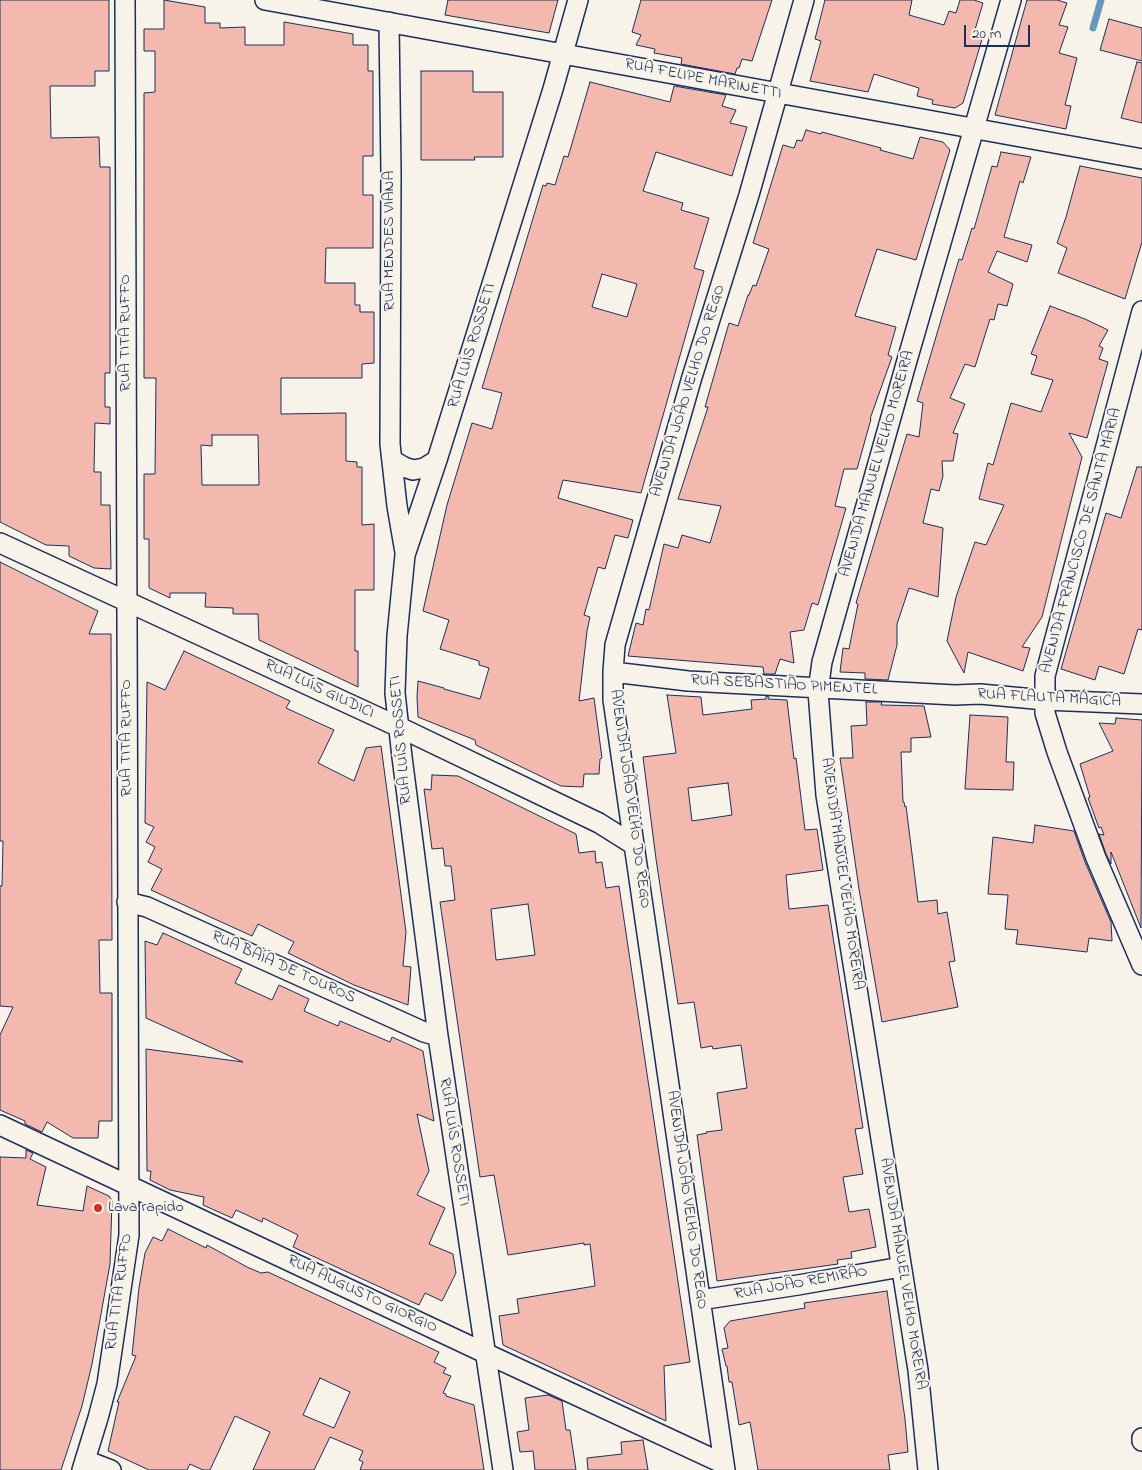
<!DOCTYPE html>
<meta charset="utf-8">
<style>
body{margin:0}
#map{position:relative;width:1142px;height:1470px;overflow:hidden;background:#f7f3e8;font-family:"Indie Flower",sans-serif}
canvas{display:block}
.scale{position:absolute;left:964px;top:25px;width:66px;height:22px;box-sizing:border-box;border:2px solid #1b2f5e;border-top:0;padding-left:6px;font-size:15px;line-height:18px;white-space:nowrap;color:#1b2f5e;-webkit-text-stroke:4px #f7f3e8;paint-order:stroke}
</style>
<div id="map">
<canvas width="1142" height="1470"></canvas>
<div class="scale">20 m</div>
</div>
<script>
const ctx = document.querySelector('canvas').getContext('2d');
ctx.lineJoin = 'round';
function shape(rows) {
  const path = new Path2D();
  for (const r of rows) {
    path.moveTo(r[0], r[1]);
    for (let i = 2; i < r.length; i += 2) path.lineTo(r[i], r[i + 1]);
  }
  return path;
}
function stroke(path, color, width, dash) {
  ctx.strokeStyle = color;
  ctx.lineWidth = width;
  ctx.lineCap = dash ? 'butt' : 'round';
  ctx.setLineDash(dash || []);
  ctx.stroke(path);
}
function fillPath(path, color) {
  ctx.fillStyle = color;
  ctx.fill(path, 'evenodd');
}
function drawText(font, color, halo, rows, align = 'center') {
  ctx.font = font + ' "Indie Flower",sans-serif';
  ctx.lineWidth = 4;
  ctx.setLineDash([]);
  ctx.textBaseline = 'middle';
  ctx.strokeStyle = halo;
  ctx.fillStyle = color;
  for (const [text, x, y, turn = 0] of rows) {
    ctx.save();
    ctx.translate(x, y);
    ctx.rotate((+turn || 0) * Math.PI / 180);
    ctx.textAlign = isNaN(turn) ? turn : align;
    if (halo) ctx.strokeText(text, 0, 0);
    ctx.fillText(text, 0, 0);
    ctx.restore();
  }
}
stroke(shape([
 [1093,28,1101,0]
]), '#6896bd', 7);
const building = shape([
 [0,0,109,0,109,71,95,71,95,86,50,86,51,138,99,137,100,167,110,167,110,373,105,373,105,407,110,407,110,424,95,423,94,472,101,472,101,505,110,505,111,569,94,568,69,556,69,546,46,545,0,522,0,0],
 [164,0,205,7,205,23,220,23,220,28,245,27,245,45,284,45,284,22,353,34,353,45,368,45,368,71,373,71,373,156,363,156,363,195,373,195,373,248,326,248,325,283,355,283,355,305,360,305,360,312,374,312,374,363,362,364,362,378,281,378,281,414,346,413,346,461,357,462,357,467,362,467,362,525,374,524,374,590,355,590,355,651,358,651,358,687,259,640,258,614,233,614,233,608,205,607,206,593,170,593,170,598,149,588,149,539,144,539,144,474,155,474,156,378,144,378,144,93,155,92,155,51,144,51,144,29,164,29,164,0],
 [212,435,258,435,259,485,202,485,201,445,212,446,212,435],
 [448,0,558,0,549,33,445,15,448,0],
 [641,0,772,0,752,61,742,59,739,68,737,68,735,74,681,64,682,58,654,53,655,49,636,45,641,35,632,32,641,0],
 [825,0,912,0,909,15,944,25,949,11,956,13,960,0,974,0,983,3,974,33,983,36,963,103,955,108,932,104,933,100,917,96,919,88,874,74,868,92,810,81,821,41,815,39,825,0],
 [1027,0,1057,0,1067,3,1059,25,1068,27,1059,53,1077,58,1065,105,1071,106,1066,129,995,115,1027,0],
 [1109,19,1142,28,1142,61,1100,50,1109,19],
 [1137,62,1142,63,1142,123,1121,118,1137,62],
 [421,71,473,71,473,92,503,92,503,157,474,157,475,160,421,160,421,71],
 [590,82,670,102,674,86,726,95,722,106,736,110,730,123,747,127,732,176,656,152,643,191,683,203,681,210,709,218,694,268,704,271,641,493,563,480,558,498,633,520,628,538,615,535,605,569,598,567,584,615,590,617,587,631,579,701,594,698,602,758,600,759,599,774,584,774,583,787,561,786,476,745,475,740,418,717,417,697,418,681,444,688,444,689,480,699,489,668,479,665,479,661,440,649,449,620,423,611,447,505,472,423,492,429,502,393,482,388,543,185,546,186,547,183,555,185,564,156,568,157,590,82],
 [602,274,637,284,627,317,592,307,602,274],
 [806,130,821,134,822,132,881,148,880,150,913,159,920,137,943,142,950,150,916,260,877,249,855,316,896,327,888,355,892,357,870,419,871,419,857,469,844,469,835,506,846,508,818,605,812,603,804,630,790,632,794,663,780,659,775,674,764,674,763,667,628,656,636,623,643,625,646,609,649,610,664,544,678,548,682,535,710,543,721,506,678,499,708,407,705,407,729,323,738,326,748,295,749,295,753,285,756,286,769,249,753,243,783,145,794,148,797,140,802,141,806,130],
 [1001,152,1031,157,1023,183,1020,181,1004,237,1032,245,1027,262,997,251,988,272,1013,284,1007,306,998,304,994,320,990,319,975,367,965,364,950,398,965,404,953,433,958,434,953,461,942,461,943,476,939,491,931,489,923,523,943,528,938,597,909,588,897,624,897,645,888,680,865,679,865,673,840,672,843,648,849,649,858,604,856,603,907,434,919,437,923,403,917,401,959,259,962,260,972,228,974,229,992,166,997,167,1001,152],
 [1080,166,1142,178,1142,242,1125,299,1058,273,1067,248,1057,243,1066,217,1080,166],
 [1050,306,1085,319,1108,330,1099,346,1103,348,1099,359,1108,362,1087,438,1069,433,1082,457,1042,617,1022,647,1030,648,1023,671,968,652,964,673,947,641,956,597,975,542,986,545,1004,505,979,499,988,463,993,465,1011,403,1041,412,1053,380,1031,374,1037,356,1031,354,1050,306],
 [1137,467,1142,467,1142,630,1138,629,1124,674,1099,666,1095,680,1061,669,1106,513,1121,518,1137,467],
 [0,562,98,611,89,634,111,634,112,940,99,940,100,993,112,993,112,1121,99,1121,98,1138,73,1138,47,1122,42,1132,25,1124,25,1121,0,1110,0,1035,13,1007,0,1006,0,886,2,886,3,841,0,841,0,562],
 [184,651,290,701,286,708,334,730,318,763,354,781,366,748,381,746,406,932,403,966,411,967,408,1005,354,985,288,953,294,942,258,924,252,936,151,890,162,869,148,862,155,847,146,842,154,827,145,823,147,682,165,690,184,651],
 [667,695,701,697,703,715,752,709,751,700,766,699,766,696,769,697,768,699,787,700,794,759,796,758,805,830,817,829,823,870,786,875,789,909,828,905,863,1128,855,1129,863,1174,843,1177,849,1212,869,1209,876,1247,851,1252,852,1258,837,1260,838,1264,717,1281,697,1135,707,1133,706,1132,722,1130,717,1093,747,1088,741,1045,713,1049,712,1046,701,1048,694,1002,678,1004,656,859,643,757,676,753,667,695],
 [728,783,732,815,692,821,688,788,728,783],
 [866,702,882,702,881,705,924,706,931,737,911,738,911,752,901,752,903,802,904,802,905,807,906,806,918,902,937,900,938,914,947,912,955,961,949,962,958,1007,882,1022,859,889,840,758,853,758,851,726,867,725,866,702],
 [970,715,1008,717,1006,762,1014,762,1013,790,965,789,970,715],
 [1116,718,1142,720,1141,928,1111,852,1111,864,1106,854,1099,834,1104,835,1101,827,1099,828,1088,798,1090,797,1080,764,1113,751,1099,723,1115,724,1116,718],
 [432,775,458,776,576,834,579,853,595,851,596,863,602,862,606,888,619,886,690,1362,664,1366,666,1421,503,1345,499,1316,519,1313,517,1299,595,1286,590,1244,584,1245,584,1243,508,1255,494,1175,480,1177,440,902,455,900,451,866,445,866,443,848,432,849,424,789,431,790,432,775],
 [528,904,535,955,496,960,491,909,528,904],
 [1035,825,1074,831,1085,862,1111,922,1112,941,1089,938,1087,952,1026,945,1016,944,1018,930,1005,929,1008,895,988,894,993,837,1033,843,1035,825],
 [163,933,242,969,235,983,272,1000,279,985,309,999,304,1011,338,1026,340,1021,390,1042,392,1037,423,1051,434,1121,417,1114,429,1171,417,1195,445,1208,429,1244,453,1254,456,1273,442,1301,425,1293,419,1305,293,1247,298,1235,263,1218,262,1222,236,1210,232,1218,203,1205,204,1197,170,1190,150,1180,151,1171,147,1171,146,1049,243,1062,146,1018,145,941,157,945,163,933],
 [26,1150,33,1153,30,1159,46,1167,37,1205,83,1211,87,1186,109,1196,112,1201,110,1264,92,1364,82,1406,61,1470,0,1470,0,1157,26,1158,26,1150],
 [168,1229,206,1248,207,1245,247,1267,261,1273,268,1272,439,1352,434,1362,446,1368,443,1373,451,1376,443,1393,446,1394,446,1396,474,1405,484,1470,360,1470,363,1462,359,1460,363,1451,330,1437,314,1470,253,1470,270,1432,235,1416,210,1470,203,1470,190,1464,187,1470,149,1470,108,1451,119,1402,117,1402,136,1356,132,1355,139,1288,145,1253,153,1237,162,1241,168,1229],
 [320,1378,350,1392,334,1428,303,1415,320,1378],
 [887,1291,905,1419,908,1452,888,1455,890,1470,758,1470,750,1422,739,1425,732,1382,729,1382,727,1366,726,1366,722,1349,728,1348,724,1328,730,1321,805,1308,804,1303,887,1291],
 [548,1395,562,1401,566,1430,570,1430,576,1470,535,1470,533,1451,520,1452,517,1432,529,1430,525,1398,548,1395],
 [643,1440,648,1470,588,1470,587,1458,622,1454,621,1442,643,1440]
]);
fillPath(building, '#f4b9ae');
stroke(building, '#1b2f5e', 1);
const minor = shape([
 [265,0,1142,159],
 [389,22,391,172,390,444,397,506,405,552],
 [1142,311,1045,676,1045,713,1057,752,1096,858,1142,965],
 [392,460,404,467,413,470,424,468,437,460],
 [0,543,399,727,599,823,634,845],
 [613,672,688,681,955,695,980,694,1045,700,1142,704],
 [127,902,147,907,424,1032,438,1036],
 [0,1125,485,1353,724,1464],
 [700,1300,798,1285,901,1267],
 [1142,1438,1142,1441],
 [85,1460,111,1470],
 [82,1470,98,1418,107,1384,129,1235,125,0],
 [503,1470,438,1036,402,757,395,693,397,636,405,555,437,460,553,89,578,0],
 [725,1470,613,700,613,672,615,645,692,377,749,195,804,0],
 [928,1470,918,1370,826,795,818,691,822,662,906,364,1011,0]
]);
stroke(minor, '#1b2f5e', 22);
stroke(minor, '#f7f3e8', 19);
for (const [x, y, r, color] of [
 [98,1208,5,"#c8321e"]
]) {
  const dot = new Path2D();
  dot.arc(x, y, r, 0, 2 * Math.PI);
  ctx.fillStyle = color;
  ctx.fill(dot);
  stroke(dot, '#f7f3e8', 2);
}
drawText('16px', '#1b2f5e', '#f7f3e8', [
 ["RUA FELIPE MARINETTI",703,80,11],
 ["RUA MENDES VIANA",390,241,-90],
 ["RUA TITA RUFFO",126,333,-90],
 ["RUA LUÍS ROSSETI",473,346,-73],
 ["AVENIDA JOÃO VELHO DO REGO",689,391,-73],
 ["AVENIDA MANUEL VELHO MOREIRA",878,464,-74],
 ["AVENIDA FRANCISCO DE SANTA MARIA",1082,541,-75],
 ["RUA SEBASTIÃO PIMENTEL",784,686,3],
 ["RUA LUÍS GIUDICI",319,690,25],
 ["RUA FLAUTA MÁGICA",1049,699,3],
 ["RUA TITA RUFFO",127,738,-90],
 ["RUA LUÍS ROSSETI",402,740,-95],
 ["AVENIDA JOÃO VELHO DO REGO",629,799,82],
 ["AVENIDA MANUEL VELHO MOREIRA",841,874,82],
 ["RUA BAÍA DE TOUROS",283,968,24],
 ["RUA LUÍS ROSSETI",453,1142,81],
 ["AVENIDA JOÃO VELHO DO REGO",686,1200,82],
 ["AVENIDA MANUEL VELHO MOREIRA",902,1274,81],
 ["RUA JOÃO REMIRÃO",801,1284,-10],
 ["RUA TITA RUFFO",120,1292,-82],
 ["RUA AUGUSTO GIORGIO",362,1295,25]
]);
drawText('16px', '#1b2f5e', '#f7f3e8', [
 ["Lava rapido",108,1208]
], 'left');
</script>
